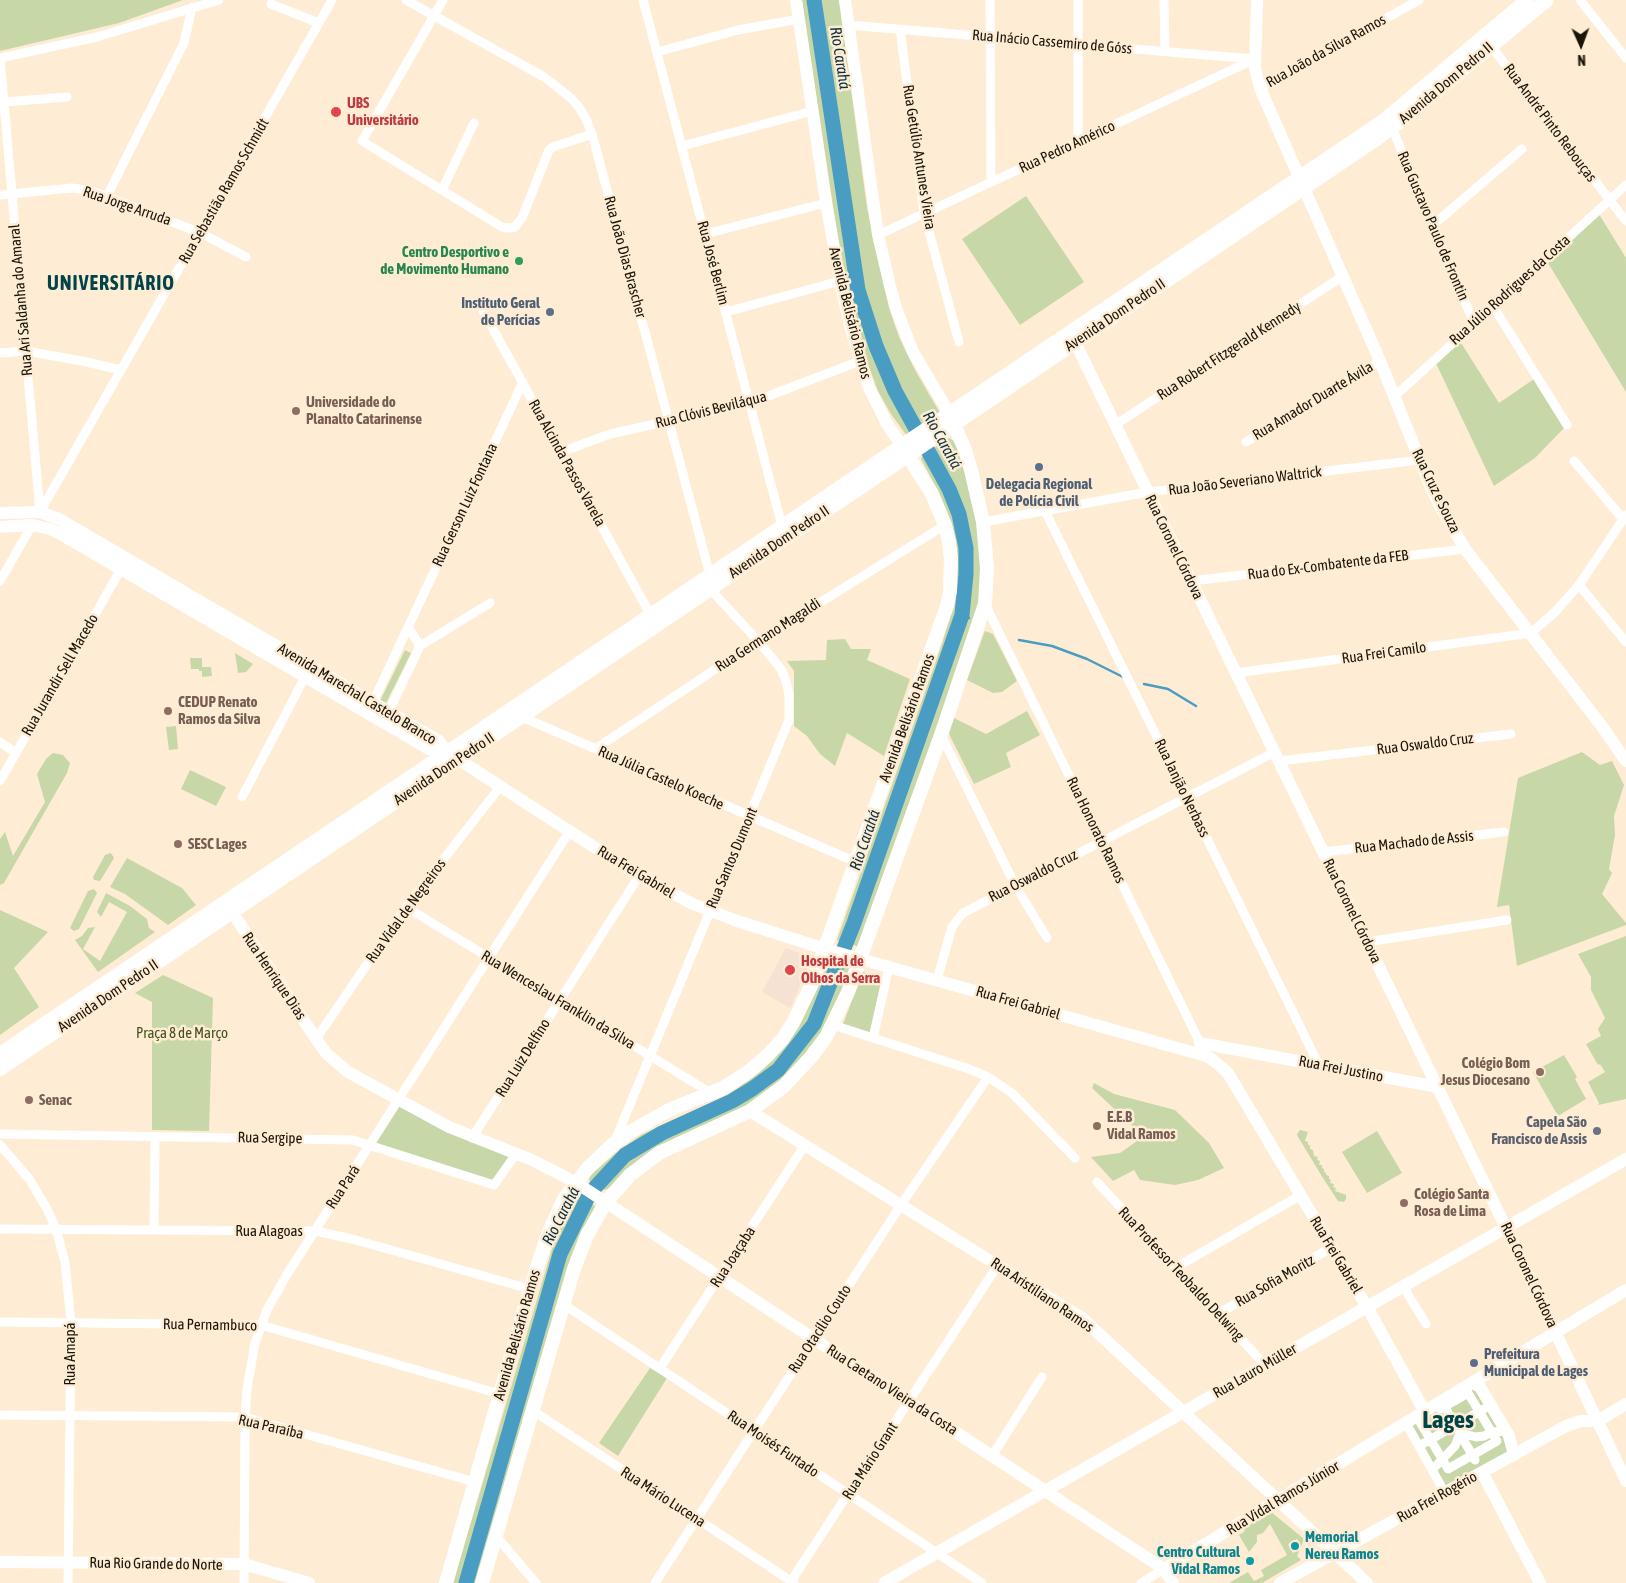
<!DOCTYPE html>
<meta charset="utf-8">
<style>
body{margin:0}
#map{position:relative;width:1626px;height:1583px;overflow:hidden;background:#feedd4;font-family:"Asap Condensed",sans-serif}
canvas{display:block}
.north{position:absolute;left:1556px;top:20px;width:50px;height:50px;-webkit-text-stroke:4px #feedd4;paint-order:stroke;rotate:178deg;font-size:14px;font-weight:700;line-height:20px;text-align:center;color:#1b1409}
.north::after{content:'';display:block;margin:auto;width:18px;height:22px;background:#1b1409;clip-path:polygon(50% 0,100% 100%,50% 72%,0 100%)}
</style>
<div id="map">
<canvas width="1626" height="1583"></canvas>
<div class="north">N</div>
</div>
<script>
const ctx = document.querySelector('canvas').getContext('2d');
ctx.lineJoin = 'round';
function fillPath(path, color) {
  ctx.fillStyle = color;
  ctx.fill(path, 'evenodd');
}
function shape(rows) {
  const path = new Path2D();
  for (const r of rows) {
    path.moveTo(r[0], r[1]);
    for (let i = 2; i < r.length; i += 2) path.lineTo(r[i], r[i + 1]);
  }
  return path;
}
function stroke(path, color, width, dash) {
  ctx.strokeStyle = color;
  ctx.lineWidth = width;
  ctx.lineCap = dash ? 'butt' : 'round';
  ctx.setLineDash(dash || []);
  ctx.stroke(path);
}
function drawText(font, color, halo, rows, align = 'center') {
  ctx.font = font + ' "Asap Condensed",sans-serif';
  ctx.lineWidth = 5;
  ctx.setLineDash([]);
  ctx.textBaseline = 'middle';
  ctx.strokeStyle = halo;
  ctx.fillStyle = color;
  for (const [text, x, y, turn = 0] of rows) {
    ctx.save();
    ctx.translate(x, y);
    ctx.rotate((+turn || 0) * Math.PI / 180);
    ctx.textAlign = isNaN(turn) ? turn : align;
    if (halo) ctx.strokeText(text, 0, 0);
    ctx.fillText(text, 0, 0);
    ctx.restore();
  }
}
fillPath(shape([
 [786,948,811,957,801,983,790,1008,762,992]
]), '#f5e2d2');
fillPath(shape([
 [0,0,183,0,119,23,0,51],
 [802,0,839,0,867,208,889,308,899,337,915,370,940,413,907,436,891,414,878,391,861,346,852,309,842,266],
 [1026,196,1084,282,1020,325,962,239],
 [1597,211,1626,258,1626,392,1545,258],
 [1458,338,1499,403,1537,377,1567,425,1535,458,1494,486,1434,359],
 [949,438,956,442,973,494,984,561,979,610,860,947,837,940,942,644,954,602,947,514,936,487,921,459,924,454],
 [985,631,993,634,1017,681,1002,692,993,693,967,680],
 [845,639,851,649,871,649,867,660,910,679,884,756,847,733,835,766,820,754,807,736,794,726,794,671,787,661,826,660,827,640],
 [405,650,411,653,386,703,380,701],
 [235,653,253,664,246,672,238,673],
 [202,658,202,667,211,667,212,676,202,677,202,671,199,671,199,669,191,669,190,658],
 [1027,711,1040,735,1006,753,1011,767,974,784,948,732,954,718,986,734],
 [176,726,178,749,169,750,166,727],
 [1582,752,1600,765,1612,761,1624,785,1614,816,1615,835,1609,869,1612,873,1602,894,1626,923,1626,925,1517,966,1509,905,1497,907,1518,778],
 [53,753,63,755,70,763,67,773,4,883,0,885,0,839,5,832,13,856,45,802,37,774,46,759],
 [190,770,226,787,216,806,181,789],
 [111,853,114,858,100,881,94,880,93,877,105,855],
 [127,858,182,888,196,905,168,925,125,894,110,887],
 [94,889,97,893,79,929,74,931,70,928,88,891],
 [106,893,130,906,147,919,149,928,155,932,98,972,75,940,82,936,88,928,95,927,83,949,100,961,127,912,109,902,101,917,97,912],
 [0,910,48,932,14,968,39,1007,0,1035],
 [1626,936,1626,1099,1598,1105,1599,1103,1588,1082,1605,1072,1600,1064,1598,1065,1586,1044,1601,1036,1598,1029,1605,1018,1591,990,1591,977,1578,954],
 [827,961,853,968,816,1043,774,1088,739,1111,699,1127,666,1143,609,1188,605,1190,590,1182,589,1178,593,1173,616,1153,641,1135,728,1095,759,1073,773,1060,816,988],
 [863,972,882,978,870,1033,843,1024],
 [163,975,213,998,209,1131,152,1130,152,1002,135,993],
 [1564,1055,1577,1077,1575,1079,1586,1099,1558,1116,1533,1072],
 [1094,1083,1114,1094,1175,1110,1209,1143,1224,1168,1198,1180,1175,1185,1140,1180,1134,1170,1113,1181,1091,1157,1120,1153,1140,1139,1141,1134,1092,1088],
 [399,1102,513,1154,493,1182,373,1143],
 [1300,1130,1308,1132,1305,1141,1308,1142,1308,1145,1310,1145,1310,1149,1313,1150,1314,1156,1318,1157,1317,1160,1320,1161,1319,1165,1322,1165,1322,1168,1324,1169,1324,1172,1326,1173,1326,1175,1329,1176,1329,1179,1331,1180,1330,1183,1334,1184,1333,1187,1336,1188,1335,1191,1346,1195,1346,1199,1344,1202,1338,1201,1323,1178,1298,1137,1297,1134],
 [1377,1131,1402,1173,1367,1193,1342,1152],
 [575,1197,578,1197,595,1206,596,1209,477,1583,453,1583,557,1232,562,1218],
 [650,1368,667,1378,618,1456,599,1443],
 [1473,1383,1514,1455,1445,1493,1406,1423],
 [1270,1511,1304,1539,1301,1547,1297,1539,1288,1544,1293,1553,1300,1549,1297,1556,1301,1560,1262,1583,1229,1583,1248,1572,1254,1581,1264,1576,1261,1570,1287,1555,1270,1524,1263,1533,1257,1535,1257,1542,1249,1552,1239,1535,1245,1531,1243,1527]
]), '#c7d7a7');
stroke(shape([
 [962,615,969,618],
 [1019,640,1052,646,1087,659,1123,677],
 [1144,684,1168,689,1196,706]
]), '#499dc3', 2.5);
stroke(shape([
 [466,1583,560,1254,590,1193,625,1155,662,1133,732,1101,752,1089,778,1070,814,1024,854,923,962,615,966,574,966,548,959,514,949,489,895,391,876,346,858,290,814,0]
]), '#499dc3', 15);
stroke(shape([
 [406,0,544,77,571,98,579,107,586,119,592,134,710,575],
 [443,0,362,141,502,227,509,228,515,227,522,218,549,150,553,147,592,134],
 [643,0,782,526],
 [990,0,991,182],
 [1078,0,1078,142],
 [1164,0,1165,51],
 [1580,0,1626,58],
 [271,4,319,23],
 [848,25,1254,59],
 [900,29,924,213,959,342],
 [1491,46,1626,221],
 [657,52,738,30,799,19],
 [0,58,40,512],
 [0,58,97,37,219,0],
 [1260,88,1419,0],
 [4,102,67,97],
 [1392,128,1474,323],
 [682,146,813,111],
 [442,190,474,123],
 [0,195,72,188,92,191,201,233,246,257],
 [107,196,184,43,192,7],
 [1433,225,1522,149],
 [705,234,826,203],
 [878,235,1255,59],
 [1493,306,1567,425],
 [483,311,650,614],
 [726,312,840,281],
 [0,353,26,351,82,361,121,370],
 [1395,396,1626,185],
 [1115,425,1343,276],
 [1246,442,1380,361],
 [561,452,610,434,750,403,860,361],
 [1574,461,1623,519],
 [1045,511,1319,1065],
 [40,512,332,0],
 [983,522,1148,492,1420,460],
 [0,581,32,525],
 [1191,581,1465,549],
 [1579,585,1626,642],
 [985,604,1200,1043],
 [420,646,490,603],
 [1236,673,1531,633,1555,612,1579,585,1626,515],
 [373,702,523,382],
 [389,711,420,646,408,627],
 [522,717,856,862],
 [941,735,1015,885,1047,938],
 [0,742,16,753],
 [595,749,758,641,945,525],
 [1279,761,1511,734],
 [0,781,121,569],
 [242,797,305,677],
 [1323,852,1504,832],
 [406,907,711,1093],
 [1367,942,1507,920],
 [937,980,952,927,963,913,1275,752],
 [833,1025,969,1069,988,1077,1012,1093,1075,1158],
 [873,1038,889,967],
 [316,1039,406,907,500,787],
 [0,1134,353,1140,494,1185,516,1154],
 [472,1138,639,876],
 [614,1143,789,720,789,695,786,681,781,669,758,641,710,589],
 [0,1145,30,1180,47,1209,56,1229,65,1262,71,1323,68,1583],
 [1097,1182,1265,1365],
 [0,1229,315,1231,352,1239,530,1289],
 [154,1230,155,1137],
 [1175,1268,1301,1195],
 [1403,1286,1426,1324],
 [563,1304,982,1583],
 [1218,1314,1332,1247],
 [0,1322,261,1325,500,1394],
 [660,1368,805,1145],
 [1442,1402,1475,1460],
 [1440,1409,1468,1393],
 [532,1410,794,1583],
 [0,1415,245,1417,475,1482],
 [1417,1417,1448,1469,1497,1441,1465,1388],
 [1406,1423,1445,1493],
 [1419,1446,1484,1409],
 [992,1456,1042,1377],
 [1432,1470,1455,1446,1460,1433,1476,1437,1484,1436,1492,1432,1506,1431],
 [496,1536,536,1583],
 [791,1581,998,1265],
 [244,1583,245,1417,247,1389,255,1343,267,1310,286,1276,569,832],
 [655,1583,901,1205,988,1077],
 [1141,1583,1164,1569]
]), '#fff', 9);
stroke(shape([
 [796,0,826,203,840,281,850,326,869,388,887,424,902,446],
 [845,0,878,235,890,286,897,311,913,352,949,413],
 [1257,0,1255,69,1260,88,1380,361,1429,483,1440,506,1465,549,1601,725,1626,761],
 [1075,342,1506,1228,1626,1481],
 [0,513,40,512,59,519,439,741,447,752],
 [0,527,32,525,50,529,59,533,429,749,447,752,639,876,693,904,737,921,832,951,1206,1056,1213,1060,1227,1072,1231,1078,1367,1307,1425,1412],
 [232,912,316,1039,326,1053,348,1072,449,1127,532,1160,575,1182,1164,1569,1173,1583],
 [1200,1043,1438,1087],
 [750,1111,1082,1318,1367,1583],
 [1473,1383,1480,1387,1509,1436,1514,1455],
 [1598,1421,1626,1404],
 [1482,1472,1540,1583],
 [0,1562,244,1564,309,1583],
 [1164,1569,1556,1332,1626,1290],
 [884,1583,1626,1159],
 [1280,1583,1566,1426,1581,1421,1598,1421]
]), '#fff', 12);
stroke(shape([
 [0,1054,1383,121,1527,0],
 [0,1069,1375,140,1398,123,1547,0],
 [446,1583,530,1289,548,1234,564,1199,587,1169,613,1144,630,1132,669,1110,723,1088,747,1073,768,1055,782,1040,793,1023,812,984,947,606,950,591,951,559,949,541,945,525,932,494,903,448],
 [482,1583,574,1269,587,1235,606,1202,630,1175,659,1153,750,1111,784,1086,811,1057,826,1037,848,992,941,735,985,604,987,568,983,522,971,470,964,447,950,416]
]), '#fff', 14);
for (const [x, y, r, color] of [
 [336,112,6,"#e0444e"],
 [519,261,5,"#2e9e5b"],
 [550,312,5,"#5c6f8a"],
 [296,411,5,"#8d6e63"],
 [1039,467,5,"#5c6f8a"],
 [168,711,5,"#8d6e63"],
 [178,844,5,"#8d6e63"],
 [790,970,6,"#e0444e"],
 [1540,1072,5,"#8d6e63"],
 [29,1100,5,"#8d6e63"],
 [1097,1126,5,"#8d6e63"],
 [1597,1131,5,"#6b7280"],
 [1404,1203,5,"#8d6e63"],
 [1474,1363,5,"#5c6f8a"],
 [1295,1546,5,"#0f9aa8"],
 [1250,1561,5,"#0f9aa8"]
]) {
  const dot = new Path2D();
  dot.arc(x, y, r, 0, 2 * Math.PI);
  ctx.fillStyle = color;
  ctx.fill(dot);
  stroke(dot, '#feedd4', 2);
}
drawText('15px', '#1b1409', '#feedd4', [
 ["Rua Inácio Cassemiro de Góss",1052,42,5],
 ["Rua João da Silva Ramos",1326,51,-29],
 ["Avenida Dom Pedro II",1446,83,-40],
 ["Rua André Pinto Rebouças",1550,123,53],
 ["Rua Pedro Américo",1067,147,-25],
 ["Rua Getúlio Antunes Vieira",919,157,81],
 ["Rua Sebastião Ramos Schmidt",224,191,-60],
 ["Rua Jorge Arruda",127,206,19],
 ["Rua Gustavo Paulo de Frontin",1433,226,67],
 ["Rua João Dias Brascher",625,257,75],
 ["Rua José Berlim",713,263,75],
 ["Rua Júlio Rodrigues da Costa",1510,290,-42],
 ["Rua Ari Saldanha do Amaral",21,300,-95],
 ["Avenida Belisário Ramos",850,313,76],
 ["Avenida Dom Pedro II",1115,315,-34],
 ["Rua Robert Fitzgerald Kennedy",1229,351,-33],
 ["Rua Amador Duarte Ávila",1313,401,-31],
 ["Rua Clóvis Beviláqua",711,410,-14],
 ["Rua Alcinda Passos Varela",567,463,61],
 ["Rua João Severiano Waltrick",1245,481,-7],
 ["Rua Cruz e Souza",1436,491,64],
 ["Rua Gerson Luiz Fontana",465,505,-65],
 ["Avenida Dom Pedro II",779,542,-34],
 ["Rua Coronel Córdova",1174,547,64],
 ["Rua do Ex-Combatente da FEB",1328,565,-7],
 ["Rua Germano Magaldi",768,635,-33],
 ["Rua Frei Camilo",1384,653,-8],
 ["Rua Jurandir Sell Macedo",60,675,-60],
 ["Avenida Marechal Castelo Branco",357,694,31],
 ["Avenida Belisário Ramos",907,718,-70],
 ["Rua Oswaldo Cruz",1425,744,-7],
 ["Avenida Dom Pedro II",444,769,-34],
 ["Rua Júlia Castelo Koeche",661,778,24],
 ["Rua Janjão Nerbass",1182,788,64],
 ["Rua Honorato Ramos",1096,830,64],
 ["Rua Machado de Assis",1414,842,-6],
 ["Rua Santos Dumont",732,858,-67],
 ["Rua Frei Gabriel",636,872,31],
 ["Rua Oswaldo Cruz",1033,876,-27],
 ["Rua Vidal de Negreiros",406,911,-54],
 ["Rua Coronel Córdova",1352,911,64],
 ["Rua Henrique Dias",274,976,56],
 ["Avenida Dom Pedro II",108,996,-34],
 ["Rua Wenceslau Franklin da Silva",558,1000,31],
 ["Rua Frei Gabriel",1018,1003,16],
 ["Rua Luiz Delfino",523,1058,-58],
 ["Rua Frei Justino",1341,1069,11],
 ["Rua Sergipe",270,1138,1],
 ["Rua Pará",343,1187,-57],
 ["Rua Alagoas",269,1231],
 ["Rua Frei Gabriel",1336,1255,59],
 ["Rua Joaçaba",733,1257,-57],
 ["Rua Professor Teobaldo Delwing",1181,1274,47],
 ["Rua Coronel Córdova",1529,1275,65],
 ["Rua Sofia Moritz",1275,1281,-30],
 ["Rua Aristiliano Ramos",1042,1295,34],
 ["Rua Pernambuco",210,1325,1],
 ["Rua Otacílio Couto",820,1329,-57],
 ["Avenida Belisário Ramos",517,1335,-74],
 ["Rua Amapá",70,1354,-90],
 ["Rua Lauro Müller",1255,1371,-30],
 ["Rua Caetano Vieira da Costa",892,1390,33],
 ["Rua Paraíba",271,1427,13],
 ["Rua Moisés Furtado",773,1444,34],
 ["Rua Mário Grant",870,1461,-57],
 ["Rua Mário Lucena",663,1497,33],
 ["Rua Frei Rogério",1437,1497,-29],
 ["Rua Vidal Ramos Júnior",1283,1498,-31],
 ["Rua Rio Grande do Norte",156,1564,1]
]);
drawText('bold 15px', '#be3a42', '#feedd4', [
 ["UBS",347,103],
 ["Universitário",347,120],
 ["Hospital de",801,961],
 ["Olhos da Serra",801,978]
], 'left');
drawText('bold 15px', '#27864d', '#feedd4', [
 ["Centro Desportivo e",509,252],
 ["de Movimento Humano",509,269]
], 'right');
drawText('bold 15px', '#4e5e75', '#feedd4', [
 ["Instituto Geral",540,303],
 ["de Perícias",540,320],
 ["Delegacia Regional",1039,484,"center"],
 ["de Polícia Civil",1039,501,"center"],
 ["Prefeitura",1484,1354,"left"],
 ["Municipal de Lages",1484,1371,"left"]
], 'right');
drawText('bold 15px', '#785e54', '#feedd4', [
 ["Universidade do",306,402],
 ["Planalto Catarinense",306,419],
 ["CEDUP Renato",178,702],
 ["Ramos da Silva",178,719],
 ["SESC Lages",188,844],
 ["Colégio Bom",1530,1063,"right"],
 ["Jesus Diocesano",1530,1080,"right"],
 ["Senac",39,1100],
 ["E.E.B",1107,1117],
 ["Vidal Ramos",1107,1134],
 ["Colégio Santa",1414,1194],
 ["Rosa de Lima",1414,1211]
], 'left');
drawText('15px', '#44521e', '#feedd4', [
 ["Praça 8 de Março",182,1033]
]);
drawText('bold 15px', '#5b616d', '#feedd4', [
 ["Capela São",1587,1122],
 ["Francisco de Assis",1587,1139]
], 'right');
drawText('bold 15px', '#0d838f', '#feedd4', [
 ["Memorial",1305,1537],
 ["Nereu Ramos",1305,1554],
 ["Centro Cultural",1240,1552,"right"],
 ["Vidal Ramos",1240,1569,"right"]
], 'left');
drawText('italic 16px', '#0a3142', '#feedd4', [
 ["Rio Carahá",840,58,81],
 ["Rio Carahá",942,440,61],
 ["Rio Carahá",865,840,-71],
 ["Rio Carahá",561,1216,-63]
]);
ctx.letterSpacing = '1px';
drawText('bold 20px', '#004348', '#feedd4', [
 ["UNIVERSITÁRIO",111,284]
]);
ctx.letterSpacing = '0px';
drawText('bold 25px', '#004348', '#feedd4', [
 ["Lages",1448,1420]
]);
</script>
